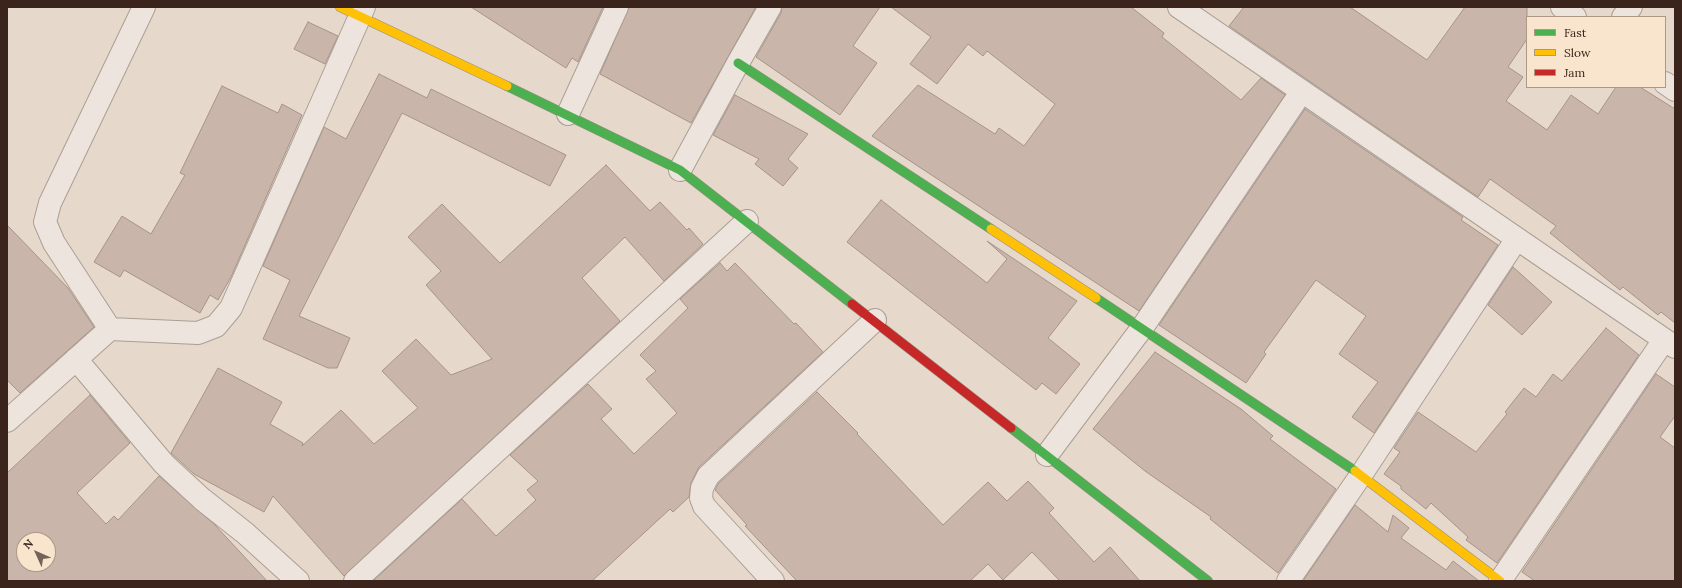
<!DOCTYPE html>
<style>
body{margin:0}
#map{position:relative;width:1682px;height:588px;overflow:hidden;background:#e6d8ca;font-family:Lora,serif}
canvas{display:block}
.frame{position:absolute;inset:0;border:8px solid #3a241b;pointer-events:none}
.legend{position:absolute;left:1526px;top:16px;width:140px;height:72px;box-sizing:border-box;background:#f9e5ce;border:1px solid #ad9886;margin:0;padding:5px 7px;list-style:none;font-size:12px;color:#3a241b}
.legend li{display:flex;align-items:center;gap:8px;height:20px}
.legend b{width:20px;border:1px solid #ad9886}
.north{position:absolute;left:16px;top:532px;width:40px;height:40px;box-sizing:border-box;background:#f9e5ce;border:1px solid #ad9886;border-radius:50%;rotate:315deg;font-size:11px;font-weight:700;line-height:16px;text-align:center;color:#3a241b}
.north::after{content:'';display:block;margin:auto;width:14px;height:18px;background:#766358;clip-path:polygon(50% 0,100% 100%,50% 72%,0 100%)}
</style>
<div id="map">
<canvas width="1682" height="588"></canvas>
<div class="frame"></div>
<ul class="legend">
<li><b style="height:5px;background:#4caf50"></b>Fast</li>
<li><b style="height:5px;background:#ffc107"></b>Slow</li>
<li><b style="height:5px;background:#c62828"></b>Jam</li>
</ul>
<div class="north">N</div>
</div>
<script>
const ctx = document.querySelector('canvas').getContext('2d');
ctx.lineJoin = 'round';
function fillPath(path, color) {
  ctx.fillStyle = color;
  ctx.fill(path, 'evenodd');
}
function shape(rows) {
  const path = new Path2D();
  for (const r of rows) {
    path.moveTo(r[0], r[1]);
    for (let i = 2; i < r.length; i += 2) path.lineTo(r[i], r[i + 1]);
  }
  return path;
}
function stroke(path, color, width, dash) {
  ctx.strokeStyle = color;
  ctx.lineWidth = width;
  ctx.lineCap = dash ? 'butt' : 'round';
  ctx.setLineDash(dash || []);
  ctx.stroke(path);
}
const building = shape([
 [471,7,603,7,578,62,572,58,566,68,471,7],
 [629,7,756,7,691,123,600,74,629,7],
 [782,7,880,7,853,46,877,63,840,115,756,57,781,13,782,7],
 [891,7,1131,7,1164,33,1162,37,1241,100,1261,78,1285,95,1139,311,872,136,918,85,995,134,999,128,1024,146,1055,104,987,51,983,56,968,44,937,84,910,64,931,37,891,7],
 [1244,7,1350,7,1427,60,1465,7,1527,7,1527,39,1508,67,1523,77,1506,101,1547,130,1571,95,1598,114,1616,87,1640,87,1675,109,1675,323,1661,312,1658,315,1623,287,1620,290,1550,233,1556,226,1490,179,1478,197,1229,26,1244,7],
 [308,22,338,36,325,64,294,49,308,22],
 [379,74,427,98,431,89,566,155,550,186,402,113,299,316,350,338,337,368,328,368,263,339,290,280,263,266,324,127,346,139,379,74],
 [222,86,278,113,282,104,302,115,231,277,218,300,210,295,200,313,124,270,120,277,94,262,122,216,151,234,185,175,180,173,222,86],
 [735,95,808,134,788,159,798,168,783,186,755,164,759,159,713,135,735,95],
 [1305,109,1463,217,1461,220,1498,245,1374,433,1352,417,1378,382,1339,354,1366,316,1316,280,1264,352,1266,354,1246,383,1159,325,1305,109],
 [606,165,650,211,660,202,687,230,689,228,703,244,664,281,625,237,582,278,620,321,344,576,273,496,264,512,194,474,171,453,218,368,282,402,270,424,303,443,302,446,341,410,374,444,418,408,382,371,416,339,451,375,492,359,426,285,441,271,408,237,442,204,500,263,606,165],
 [881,200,987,283,1007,259,987,241,1077,301,1048,338,1080,364,1056,394,1042,383,1036,390,847,242,881,200],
 [7,225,68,288,94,327,20,393,7,380,7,225],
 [720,263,727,271,735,263,794,324,796,323,823,352,699,467,691,483,689,497,673,512,670,509,592,581,373,581,462,499,496,536,536,500,527,490,538,481,510,455,588,384,612,409,601,419,634,454,677,413,646,379,656,371,640,355,688,308,680,299,720,263],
 [1513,267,1552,302,1522,335,1488,305,1513,267],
 [1606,328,1639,355,1497,563,1466,540,1468,537,1431,503,1426,509,1401,489,1401,486,1384,474,1400,452,1394,448,1418,412,1476,452,1507,414,1505,412,1524,388,1536,397,1553,374,1562,381,1606,328],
 [1155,352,1241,409,1273,436,1270,439,1336,489,1278,573,1210,519,1211,517,1145,471,1093,429,1155,352],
 [1656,374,1675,387,1675,416,1660,437,1675,448,1675,581,1535,581,1522,572,1656,374],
 [817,392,858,433,857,434,943,525,988,482,1007,501,1028,481,1054,508,1049,513,1094,562,1110,547,1140,581,1060,581,1032,552,1003,580,988,564,970,581,797,581,745,526,747,525,715,490,718,484,817,392],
 [90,395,130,443,77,493,106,524,114,516,118,520,159,476,213,523,267,581,7,581,7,473,90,395],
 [24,540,48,540,48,564,24,564,24,540],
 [1355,505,1388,532,1393,515,1409,528,1401,538,1446,570,1453,561,1479,581,1303,581,1355,505]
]);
fillPath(building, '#cab5aa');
stroke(building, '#a69389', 1);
const street = shape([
 [1179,7,1675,347],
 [1562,7,1575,17],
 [1623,17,1631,7],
 [1665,83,1675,90],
 [568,114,617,7],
 [680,170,738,63,770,7],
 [110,329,54,243,45,222,50,203,144,7],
 [76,359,164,464,202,499,245,533,298,581],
 [7,421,110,329,198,333,216,326,231,308,364,7],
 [1047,455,1142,328,1302,91],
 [355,581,747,221],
 [773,581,704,506,701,498,702,488,708,476,875,320],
 [1288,581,1361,475,1516,240],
 [1500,581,1664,340]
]);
const fast = shape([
 [738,63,991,229],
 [507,86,680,170,852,304],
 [1096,298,1355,471],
 [1011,428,1208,581]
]);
const slow = shape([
 [340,7,507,86],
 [991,229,1096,298],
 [1355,471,1500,581]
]);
const jam = shape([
 [852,304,1011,428]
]);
stroke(street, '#ab9e94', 24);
stroke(fast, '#9a8d84', 10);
stroke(slow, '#9a8d84', 10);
stroke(jam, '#9a8d84', 10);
stroke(street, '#ede5dd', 22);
stroke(fast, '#4caf50', 9);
stroke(slow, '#ffc107', 9);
stroke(jam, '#c62828', 9);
</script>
